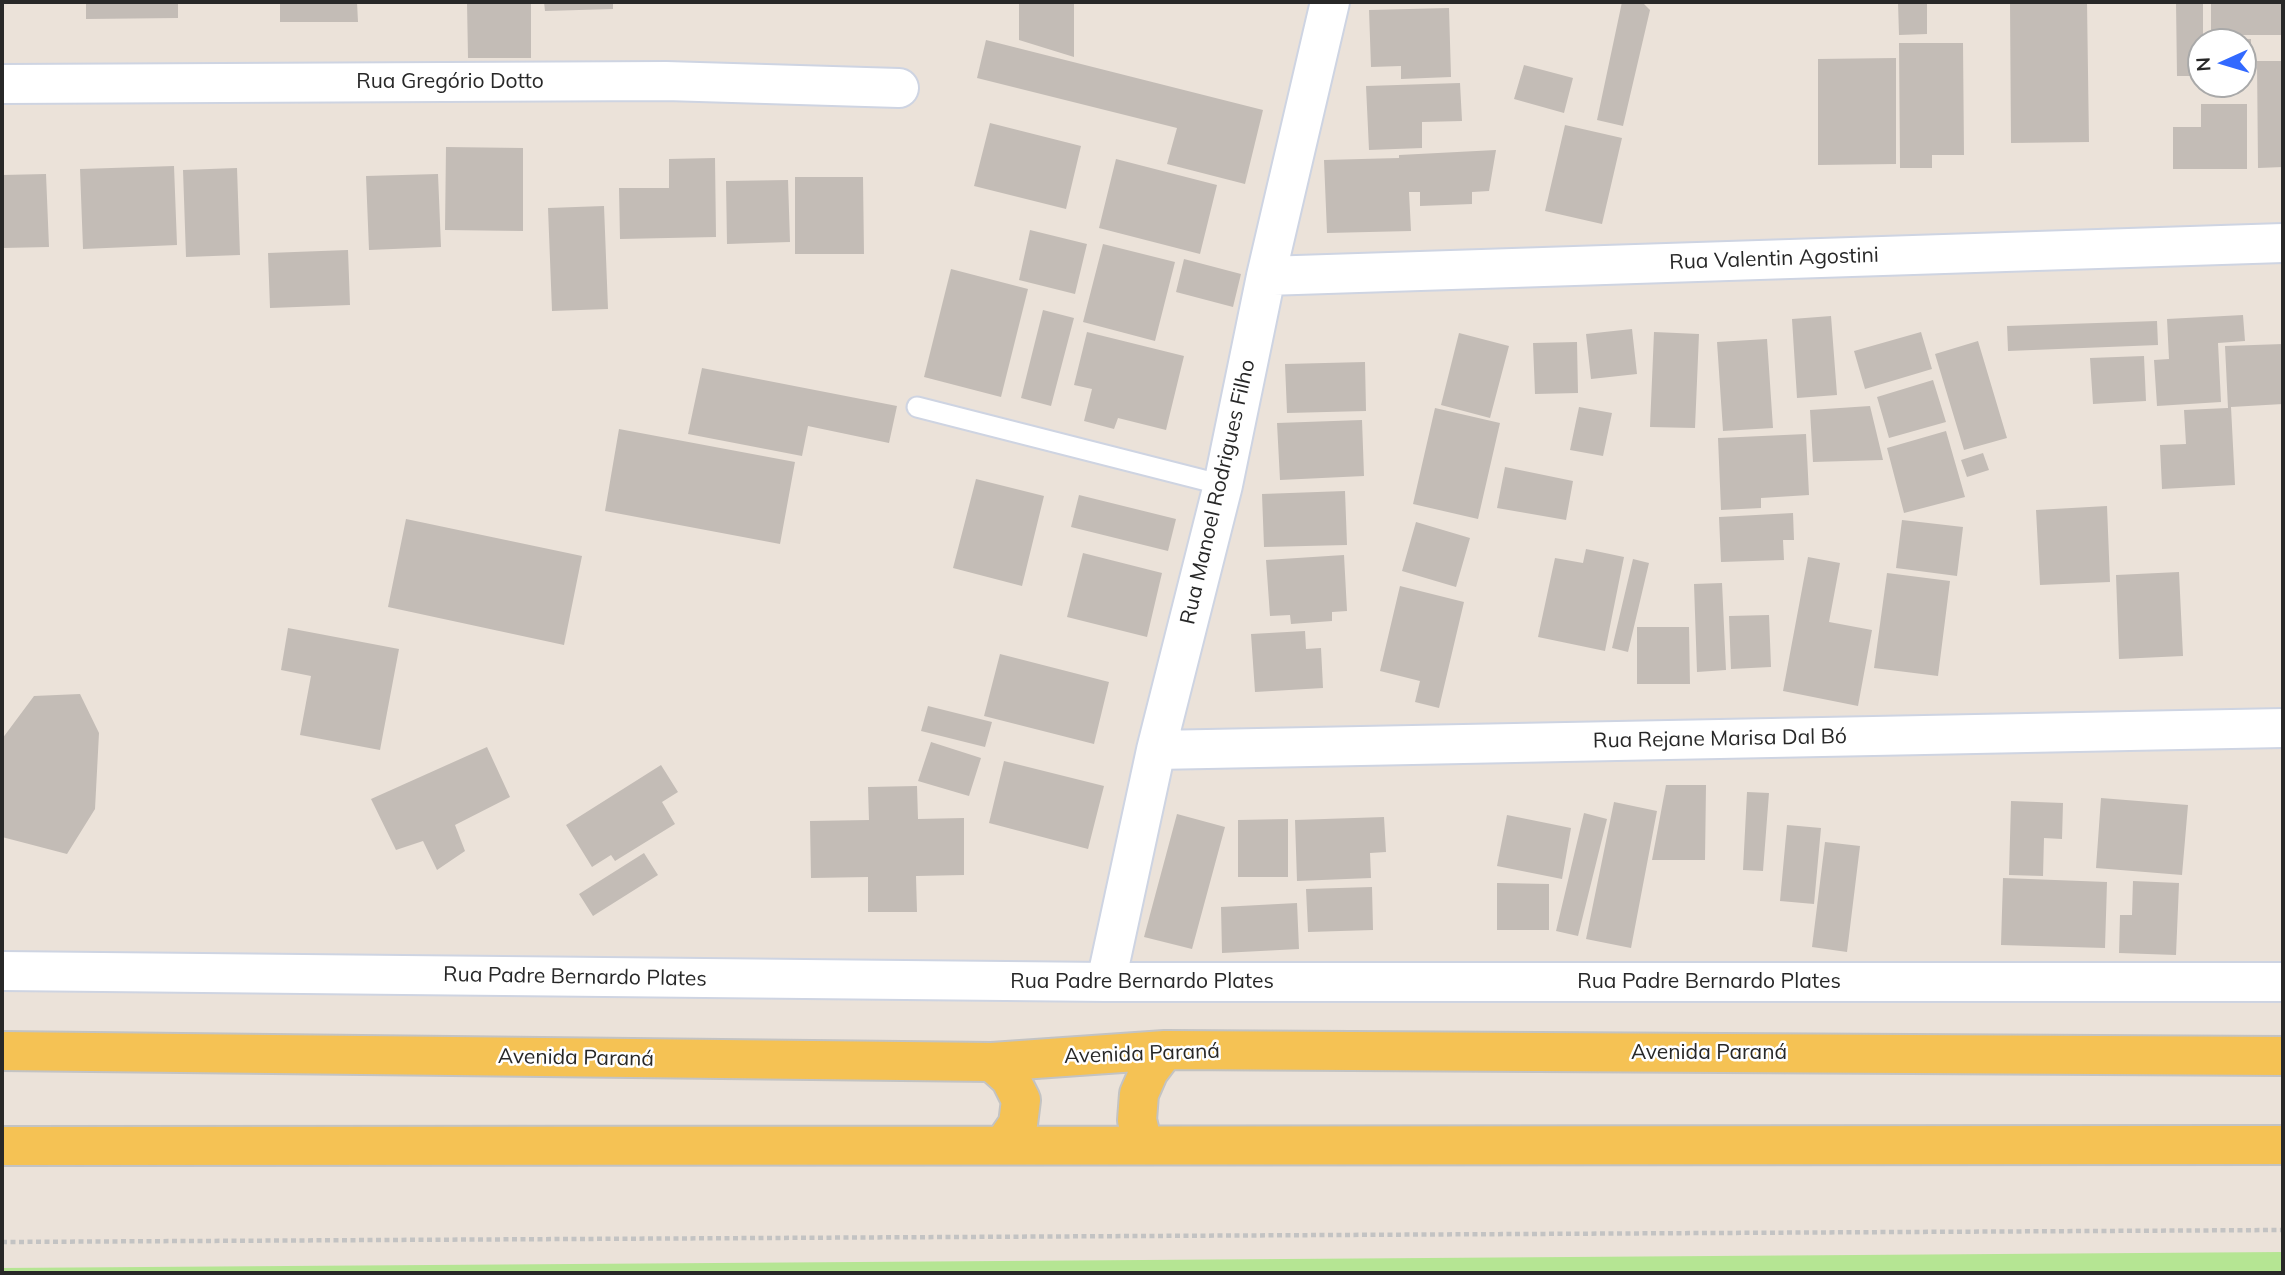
<!DOCTYPE html>
<meta charset="utf-8">
<style>
body{margin:0}
#map{position:relative;width:2285px;height:1275px;overflow:hidden;background:#ebe2d9;font-family:Mulish,sans-serif}
canvas{display:block}
.frame{position:absolute;inset:0;border:4px solid #282828;pointer-events:none}
.north{position:absolute;left:2187px;top:28px;width:70px;height:70px;box-sizing:border-box;background:#fff;border:2px solid #a9a9a9;border-radius:50%;rotate:266deg;font-size:19px;font-weight:700;line-height:28px;text-align:center;color:#282828}
.north::after{content:'';display:block;margin:auto;width:24px;height:32px;background:#3269ff;clip-path:polygon(50% 0,100% 100%,50% 72%,0 100%)}
</style>
<div id="map">
<canvas width="2285" height="1275"></canvas>
<div class="frame"></div>
<div class="north">N</div>
</div>
<script>
const ctx = document.querySelector('canvas').getContext('2d');
ctx.lineJoin = 'round';
function fillPath(path, color) {
  ctx.fillStyle = color;
  ctx.fill(path, 'evenodd');
}
function shape(rows) {
  const path = new Path2D();
  for (const r of rows) {
    path.moveTo(r[0], r[1]);
    for (let i = 2; i < r.length; i += 2) path.lineTo(r[i], r[i + 1]);
  }
  return path;
}
function stroke(path, color, width, dash) {
  ctx.strokeStyle = color;
  ctx.lineWidth = width;
  ctx.lineCap = dash ? 'butt' : 'round';
  ctx.setLineDash(dash || []);
  ctx.stroke(path);
}
function drawText(font, color, halo, rows, align = 'center') {
  ctx.font = font + ' Mulish,sans-serif';
  ctx.lineWidth = 5;
  ctx.setLineDash([]);
  ctx.textBaseline = 'middle';
  ctx.strokeStyle = halo;
  ctx.fillStyle = color;
  for (const [text, x, y, turn = 0] of rows) {
    ctx.save();
    ctx.translate(x, y);
    ctx.rotate((+turn || 0) * Math.PI / 180);
    ctx.textAlign = isNaN(turn) ? turn : align;
    if (halo) ctx.strokeText(text, 0, 0);
    ctx.fillText(text, 0, 0);
    ctx.restore();
  }
}
fillPath(shape([
 [2283,1252,2283,1273,2,1273,2,1268]
]), '#b5e593');
fillPath(shape([
 [86,2,178,2,178,18,86,19],
 [280,2,357,2,358,22,280,22],
 [467,2,531,2,531,58,468,58],
 [544,2,613,2,613,9,545,11],
 [1019,2,1074,2,1074,57,1019,40],
 [1622,2,1642,2,1650,10,1623,126,1597,120],
 [1898,2,1927,2,1927,34,1899,35],
 [2010,2,2087,2,2089,142,2011,143],
 [2176,2,2203,2,2203,38,2251,39,2251,76,2243,76,2243,42,2201,42,2201,76,2177,76],
 [2211,2,2283,2,2283,35,2211,35],
 [1449,8,1451,77,1401,79,1401,66,1371,67,1369,10],
 [986,40,1263,110,1245,184,1167,164,1177,128,977,78],
 [1899,43,1963,43,1964,155,1932,155,1932,168,1900,168],
 [1896,58,1896,164,1818,165,1818,59],
 [2257,61,2283,61,2283,167,2258,168],
 [1524,65,1573,78,1564,113,1514,99],
 [1460,83,1462,121,1422,122,1422,148,1369,150,1366,86],
 [2201,104,2247,104,2247,169,2173,169,2173,127,2201,127],
 [990,123,1081,146,1066,209,974,186],
 [1565,125,1622,138,1602,224,1545,211],
 [446,147,523,148,523,231,445,230],
 [1496,150,1489,191,1472,192,1472,204,1420,206,1420,192,1409,192,1411,231,1327,233,1324,160,1399,158,1399,155],
 [715,158,716,237,620,239,619,188,669,188,669,159],
 [1116,159,1217,185,1200,254,1099,228],
 [174,166,177,245,83,249,80,169],
 [237,168,240,255,186,257,183,170],
 [46,174,49,247,2,248,2,175],
 [438,174,441,247,369,250,366,176],
 [795,177,863,177,864,254,795,254],
 [788,180,790,242,727,244,726,181],
 [604,206,608,309,552,311,548,208],
 [1030,230,1087,244,1075,294,1019,280],
 [1103,244,1175,262,1155,341,1083,322],
 [348,250,350,305,270,308,268,253],
 [1184,259,1241,274,1233,307,1176,292],
 [951,269,1028,289,1001,397,924,377],
 [1043,310,1074,318,1051,406,1021,398],
 [2243,315,2245,341,2218,343,2221,402,2157,406,2154,360,2169,359,2167,319],
 [1831,316,1837,395,1797,398,1792,319],
 [2157,321,2158,345,2008,351,2007,326],
 [1632,329,1637,374,1591,379,1586,334],
 [1087,332,1184,356,1166,430,1118,418,1114,429,1084,421,1092,389,1074,385],
 [1654,332,1699,334,1695,428,1650,427],
 [1921,332,1932,369,1865,389,1854,351],
 [1459,333,1509,346,1490,418,1441,405],
 [1767,339,1773,428,1723,431,1717,342],
 [1978,341,2007,438,1964,450,1935,354],
 [1577,342,1578,393,1535,394,1533,343],
 [2283,344,2283,404,2231,407,2235,485,2162,489,2160,445,2186,444,2184,410,2228,408,2225,346],
 [2144,356,2146,401,2093,404,2090,358],
 [1365,362,1366,411,1287,413,1285,364],
 [702,368,897,406,889,443,808,426,802,456,688,434],
 [1933,380,1946,422,1889,438,1877,397],
 [1870,406,1883,460,1813,462,1810,410],
 [1579,407,1612,413,1603,456,1570,450],
 [1435,408,1500,423,1478,519,1413,504],
 [1362,420,1364,476,1280,480,1277,423],
 [619,429,795,462,780,544,605,511],
 [1946,431,1965,497,1904,513,1887,448],
 [1806,434,1809,495,1761,498,1761,508,1721,510,1718,438],
 [1983,453,1989,470,1967,477,1961,460],
 [1505,467,1573,481,1566,520,1497,508],
 [976,479,1044,496,1022,586,953,568],
 [1345,491,1347,545,1264,547,1262,494],
 [1079,495,1176,519,1168,551,1071,527],
 [2107,506,2110,582,2040,585,2036,510],
 [1793,513,1794,540,1783,540,1784,560,1721,562,1719,517],
 [406,519,582,556,564,645,388,607],
 [1902,520,1963,527,1957,576,1896,568],
 [1416,522,1470,538,1456,587,1402,571],
 [1586,549,1624,557,1605,651,1538,637,1555,558,1583,563],
 [1083,553,1162,573,1147,637,1067,617],
 [1344,555,1347,611,1332,612,1332,621,1291,624,1290,615,1270,616,1266,560],
 [1808,557,1840,563,1829,622,1872,630,1858,706,1783,691],
 [1633,559,1649,563,1628,652,1612,648],
 [2179,572,2183,656,2119,659,2116,575],
 [1887,573,1950,581,1938,676,1874,668],
 [1722,583,1726,670,1697,672,1694,584],
 [1400,586,1464,602,1439,708,1415,702,1420,681,1380,671],
 [1769,615,1771,667,1731,669,1729,616],
 [1637,627,1689,627,1690,684,1637,684],
 [288,628,399,649,380,750,300,735,311,676,281,670],
 [1305,631,1306,649,1321,648,1323,688,1255,692,1251,634],
 [1000,654,1109,682,1094,744,984,716],
 [80,694,99,733,95,809,67,854,2,837,2,739,34,696],
 [928,706,992,722,985,747,921,731],
 [931,742,981,758,969,796,918,781],
 [487,747,510,797,455,825,465,851,437,870,423,841,396,850,371,799],
 [1004,761,1104,786,1088,849,989,823],
 [661,765,678,792,662,802,675,824,615,861,611,855,592,867,566,825],
 [1666,785,1706,785,1705,860,1652,860],
 [917,786,918,819,964,818,964,875,916,876,917,912,868,912,868,877,811,878,810,821,869,820,868,787],
 [1747,792,1769,793,1763,871,1743,870],
 [2101,798,2188,805,2182,875,2096,868],
 [2011,801,2063,803,2062,839,2044,838,2043,876,2009,875],
 [1614,802,1657,811,1631,948,1586,939],
 [1584,813,1607,819,1578,936,1556,931],
 [1177,814,1225,827,1192,949,1144,937],
 [1507,815,1571,828,1562,879,1497,866],
 [1384,817,1386,852,1370,853,1371,878,1297,881,1295,820],
 [1288,819,1288,877,1238,877,1238,820],
 [1787,825,1821,828,1814,904,1780,901],
 [1825,842,1860,846,1847,952,1812,947],
 [644,853,658,875,593,916,579,894],
 [2003,878,2107,882,2105,948,2001,945],
 [2133,881,2179,883,2176,955,2119,953,2120,915,2132,915],
 [1497,883,1549,884,1549,930,1497,930],
 [1372,887,1373,930,1308,932,1306,889],
 [1297,903,1299,949,1222,953,1221,907]
]), '#c3bcb6');
const service = shape([
 [917,407,1223,485]
]);
const minor = shape([
 [2,84,666,81,899,88],
 [1266,276,2283,243],
 [1156,750,2283,728],
 [2,971,1106,982,2283,982],
 [1106,982,1156,750,1223,485,1266,276,1330,2]
]);
const primary = shape([
 [2,1051,992,1062,1165,1050,2283,1056],
 [992,1062,1010,1078,1021,1100,1018,1124,1004,1144],
 [1143,1145,1137,1120,1139,1094,1149,1071,1165,1050],
 [2,1146,2283,1145]
]);
stroke(service, '#ced4e2', 23);
stroke(minor, '#ced4e2', 42);
stroke(primary, '#c3c3c3', 42);
stroke(shape([
 [2,1242,2283,1230]
]), '#c3c3c3', 4.5, [5, 3.5]);
stroke(service, '#fff', 19);
stroke(minor, '#fff', 38);
stroke(primary, '#f5c254', 38);
drawText('21px', '#282828', '#fff', [
 ["Rua Gregório Dotto",450,82],
 ["Rua Valentin Agostini",1774,259,-2],
 ["Rua Manoel Rodrigues Filho",1218,492,-77],
 ["Rua Rejane Marisa Dal Bó",1720,739,-1],
 ["Rua Padre Bernardo Plates",575,977,1],
 ["Rua Padre Bernardo Plates",1142,982],
 ["Rua Padre Bernardo Plates",1709,982],
 ["Avenida Paraná",1709,1053],
 ["Avenida Paraná",1142,1054,-2],
 ["Avenida Paraná",576,1058,1]
]);
</script>
